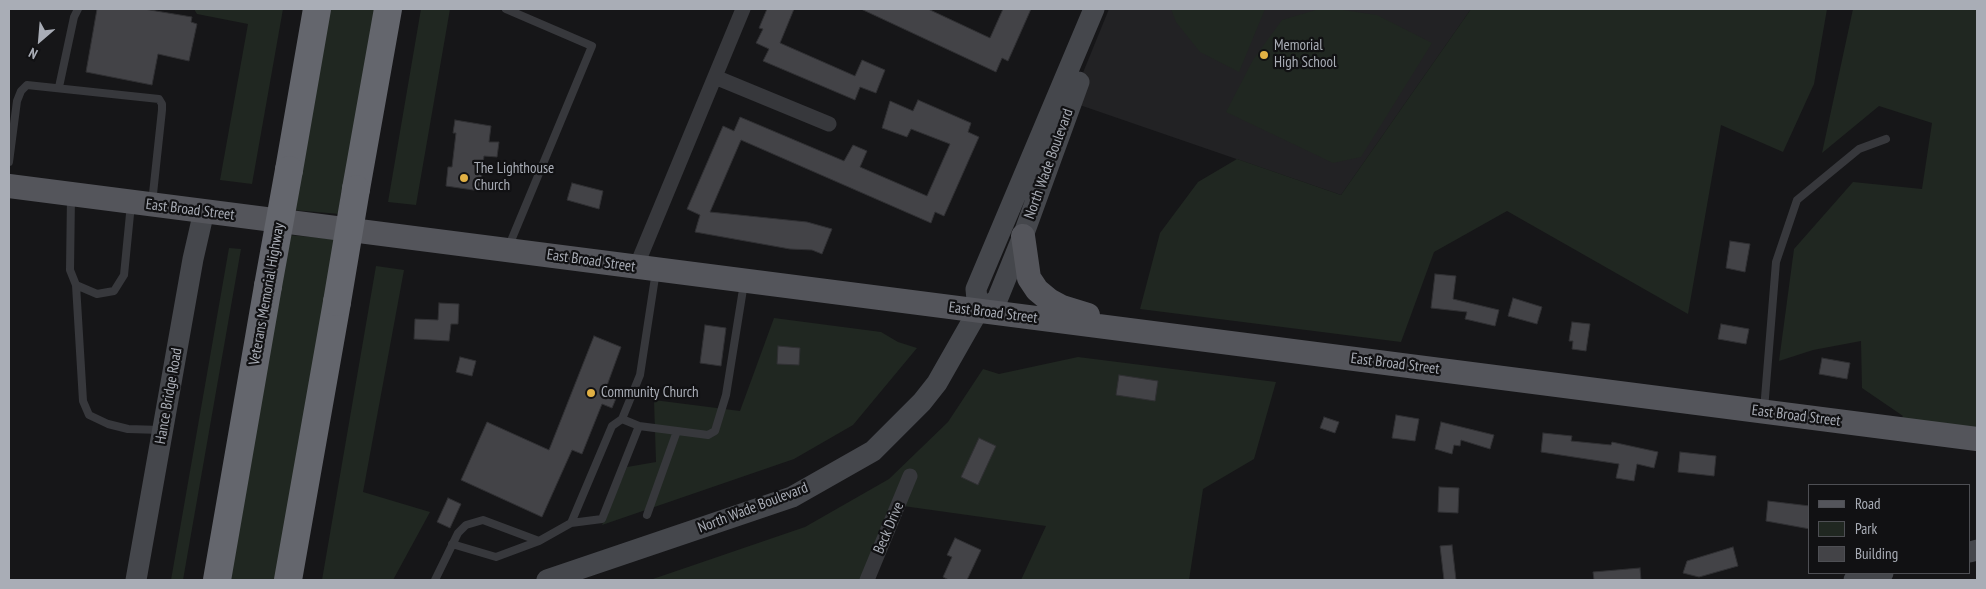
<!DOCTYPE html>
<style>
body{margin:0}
#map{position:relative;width:1986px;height:589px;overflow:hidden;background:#161618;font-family:"PT Sans Narrow",sans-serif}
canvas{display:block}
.frame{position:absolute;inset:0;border:10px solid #a9adb6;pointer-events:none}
.legend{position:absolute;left:1808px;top:484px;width:162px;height:90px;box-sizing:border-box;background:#111113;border:1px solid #4e4f54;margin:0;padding:6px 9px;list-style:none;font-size:15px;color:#a9adb6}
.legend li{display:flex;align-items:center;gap:10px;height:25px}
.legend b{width:25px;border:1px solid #4e4f54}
.north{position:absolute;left:15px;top:15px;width:50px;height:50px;-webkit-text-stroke:4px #111113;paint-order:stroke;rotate:207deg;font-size:14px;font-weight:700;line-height:20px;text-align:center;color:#a9adb6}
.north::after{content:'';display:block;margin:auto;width:18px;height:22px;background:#a9adb6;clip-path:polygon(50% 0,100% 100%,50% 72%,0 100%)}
</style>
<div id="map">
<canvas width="1986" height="589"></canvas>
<div class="frame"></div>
<ul class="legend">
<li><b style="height:6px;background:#54555b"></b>Road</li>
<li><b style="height:14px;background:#202721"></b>Park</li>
<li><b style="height:14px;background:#434347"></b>Building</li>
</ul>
<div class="north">N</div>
</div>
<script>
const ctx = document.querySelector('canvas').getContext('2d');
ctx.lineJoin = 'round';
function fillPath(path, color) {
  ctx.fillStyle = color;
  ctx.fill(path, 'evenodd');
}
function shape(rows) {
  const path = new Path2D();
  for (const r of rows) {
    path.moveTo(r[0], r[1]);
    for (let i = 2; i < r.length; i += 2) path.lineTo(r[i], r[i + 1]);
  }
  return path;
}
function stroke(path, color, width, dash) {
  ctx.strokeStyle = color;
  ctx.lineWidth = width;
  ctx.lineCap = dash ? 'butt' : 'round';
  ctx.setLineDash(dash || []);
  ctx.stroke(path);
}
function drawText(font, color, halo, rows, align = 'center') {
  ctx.font = font + ' "PT Sans Narrow",sans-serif';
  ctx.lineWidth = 4.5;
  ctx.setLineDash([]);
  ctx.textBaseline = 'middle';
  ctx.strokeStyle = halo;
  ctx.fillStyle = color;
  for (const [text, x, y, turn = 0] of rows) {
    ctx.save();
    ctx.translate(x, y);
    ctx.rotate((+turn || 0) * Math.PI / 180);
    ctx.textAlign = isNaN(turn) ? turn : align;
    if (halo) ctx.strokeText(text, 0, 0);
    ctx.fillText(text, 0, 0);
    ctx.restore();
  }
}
fillPath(shape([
 [1109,9,1471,9,1341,195,1071,102]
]), '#222224');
fillPath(shape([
 [194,9,283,9,252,184,220,180,248,24,197,14],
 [324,9,380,9,348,188,341,192,339,214,294,210],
 [421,9,450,9,416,205,388,202],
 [1171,9,1265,9,1239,72,1200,52,1176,22],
 [1319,9,1336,9,1377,15,1432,43,1361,157,1333,163,1226,112,1253,60,1282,20],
 [1471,9,1827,9,1814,84,1783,152,1721,125,1688,314,1507,211,1434,252,1401,342,1140,309,1160,233,1198,182,1237,159,1341,195],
 [1853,9,1977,9,1977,439,1892,428,1903,416,1862,388,1861,341,1813,350,1779,361,1794,249,1853,182,1922,189,1932,123,1879,106,1822,153],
 [288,235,335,239,277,580,229,580],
 [229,248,241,249,183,580,171,580],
 [376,266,404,270,363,492,430,512,393,580,322,580],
 [774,318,881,332,898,342,917,348,853,425,794,459,602,525,627,467,656,462,654,400,740,411],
 [1078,357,1276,382,1254,459,1203,489,1189,580,1021,580,1046,526,896,505,865,580,650,580,805,527,889,479,948,422,983,369,999,374]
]), '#202721');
const building = shape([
 [97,9,144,9,192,17,191,22,197,24,189,61,158,54,152,85,86,72,97,9],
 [767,9,794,9,780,43,855,76,862,60,885,70,876,93,860,87,855,100,763,61,769,49,756,43,763,29,759,28,767,9],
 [861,9,928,9,990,38,1003,9,1031,9,1008,61,1002,58,996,72,861,9],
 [918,100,971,123,968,132,979,137,944,216,935,212,931,223,741,140,710,212,807,222,832,229,822,254,812,250,790,249,695,232,700,215,687,209,723,126,734,131,740,117,844,161,853,145,867,151,860,167,927,196,950,144,911,129,907,137,882,128,890,101,913,111,918,100],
 [455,120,491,126,489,142,499,142,497,157,484,156,480,191,446,186,448,167,452,167,456,133,453,133,455,120],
 [572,183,603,191,599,209,567,200,572,183],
 [1730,241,1750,244,1745,272,1726,268,1730,241],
 [1435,274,1456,276,1453,299,1499,310,1495,326,1465,319,1467,312,1431,308,1435,274],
 [1513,298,1542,307,1537,324,1508,316,1513,298],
 [439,303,459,304,458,324,451,324,449,341,414,339,415,319,438,320,439,303],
 [1572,322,1590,324,1586,351,1572,349,1573,341,1569,341,1572,322],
 [1721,324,1749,329,1746,344,1718,339,1721,324],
 [705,325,726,328,721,366,700,363,705,325],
 [594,336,621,347,605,391,617,396,612,408,602,404,582,454,572,450,542,517,461,480,487,422,549,450,594,336],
 [778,346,800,348,799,365,777,364,778,346],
 [460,357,476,361,472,376,456,372,460,357],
 [1822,358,1850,363,1847,379,1819,374,1822,358],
 [1119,375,1158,381,1155,401,1116,395,1119,375],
 [1396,415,1419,419,1415,441,1392,438,1396,415],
 [1324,417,1339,422,1335,433,1320,428,1324,417],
 [1441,422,1494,435,1490,449,1461,440,1460,446,1454,445,1452,454,1435,449,1441,422],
 [1543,433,1572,436,1571,441,1611,445,1612,442,1658,452,1654,468,1637,464,1634,481,1616,478,1619,464,1541,452,1543,433],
 [979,438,996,446,978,485,961,477,979,438],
 [1680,452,1716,456,1714,476,1678,472,1680,452],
 [1439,487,1459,488,1458,513,1438,512,1439,487],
 [448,498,461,504,450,528,437,522,448,498],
 [1768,501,1810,506,1810,529,1766,521,1768,501],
 [955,538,981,550,967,580,949,580,943,577,952,557,947,555,955,538],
 [1452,545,1456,580,1444,580,1440,546,1452,545],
 [1733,547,1738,566,1699,577,1683,573,1687,561,1733,547],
 [1640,568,1641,580,1594,580,1593,572,1640,568]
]);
fillPath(building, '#434347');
stroke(building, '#303033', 1);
stroke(shape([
 [506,9,592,46,508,248],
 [59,87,74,17,78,9],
 [9,162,17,101,21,91,27,85,159,99,162,104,162,110,152,203],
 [71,196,70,270,76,285,97,294,114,291,124,275,131,204],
 [76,285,83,401,89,415,108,424,128,429,161,430],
 [1764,410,1776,262,1797,200,1859,149,1886,139],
 [622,419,639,426],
 [647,515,677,431],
 [571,523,602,519,639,426,708,435,715,431,726,395,744,283],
 [452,544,496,557,539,541],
 [435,580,458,533,466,525,483,520,539,541,571,523,612,426,622,419,640,375,656,271]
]), '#37383c', 8);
stroke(shape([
 [715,77,829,124],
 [636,267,743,9],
 [867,580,910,476]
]), '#37383c', 15);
stroke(shape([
 [978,311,997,300,1023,236,1079,82],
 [1970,552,1977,550],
 [136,580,193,259,204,211],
 [547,580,792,497,873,451,922,402,937,383,978,311,976,289,1094,9],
 [1854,580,1883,573]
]), '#45474c', 21);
stroke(shape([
 [9,186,1977,439],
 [1023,236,1029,278,1037,290,1049,300,1062,307,1088,315]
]), '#54555b', 24);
stroke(shape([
 [289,170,317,9],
 [356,189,388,9],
 [217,580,268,286],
 [288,580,337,302]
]), '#64666d', 28);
stroke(shape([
 [268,286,289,170],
 [337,302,356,189]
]), '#64666d', 28);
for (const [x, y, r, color] of [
 [1264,55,5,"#e1b044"],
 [464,178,5,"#e1b044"],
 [591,393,5,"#e1b044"]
]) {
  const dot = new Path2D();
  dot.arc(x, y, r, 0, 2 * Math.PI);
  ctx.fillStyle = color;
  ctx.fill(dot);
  stroke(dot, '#111113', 2);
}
drawText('15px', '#a9adb6', '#111113', [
 ["Memorial",1274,46],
 ["High School",1274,63],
 ["The Lighthouse",474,169],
 ["Church",474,186],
 ["Community Church",601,393]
], 'left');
drawText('15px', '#a9adb6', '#111113', [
 ["North Wade Boulevard",1049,164,-70],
 ["East Broad Street",190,210,7],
 ["East Broad Street",591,261,8],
 ["Veterans Memorial Highway",267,294,-80],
 ["East Broad Street",993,313,7],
 ["East Broad Street",1395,364,7],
 ["Hance Bridge Road",169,396,-80],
 ["East Broad Street",1796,416,7],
 ["North Wade Boulevard",753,508,-21],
 ["Beck Drive",889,528,-67]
]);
</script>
